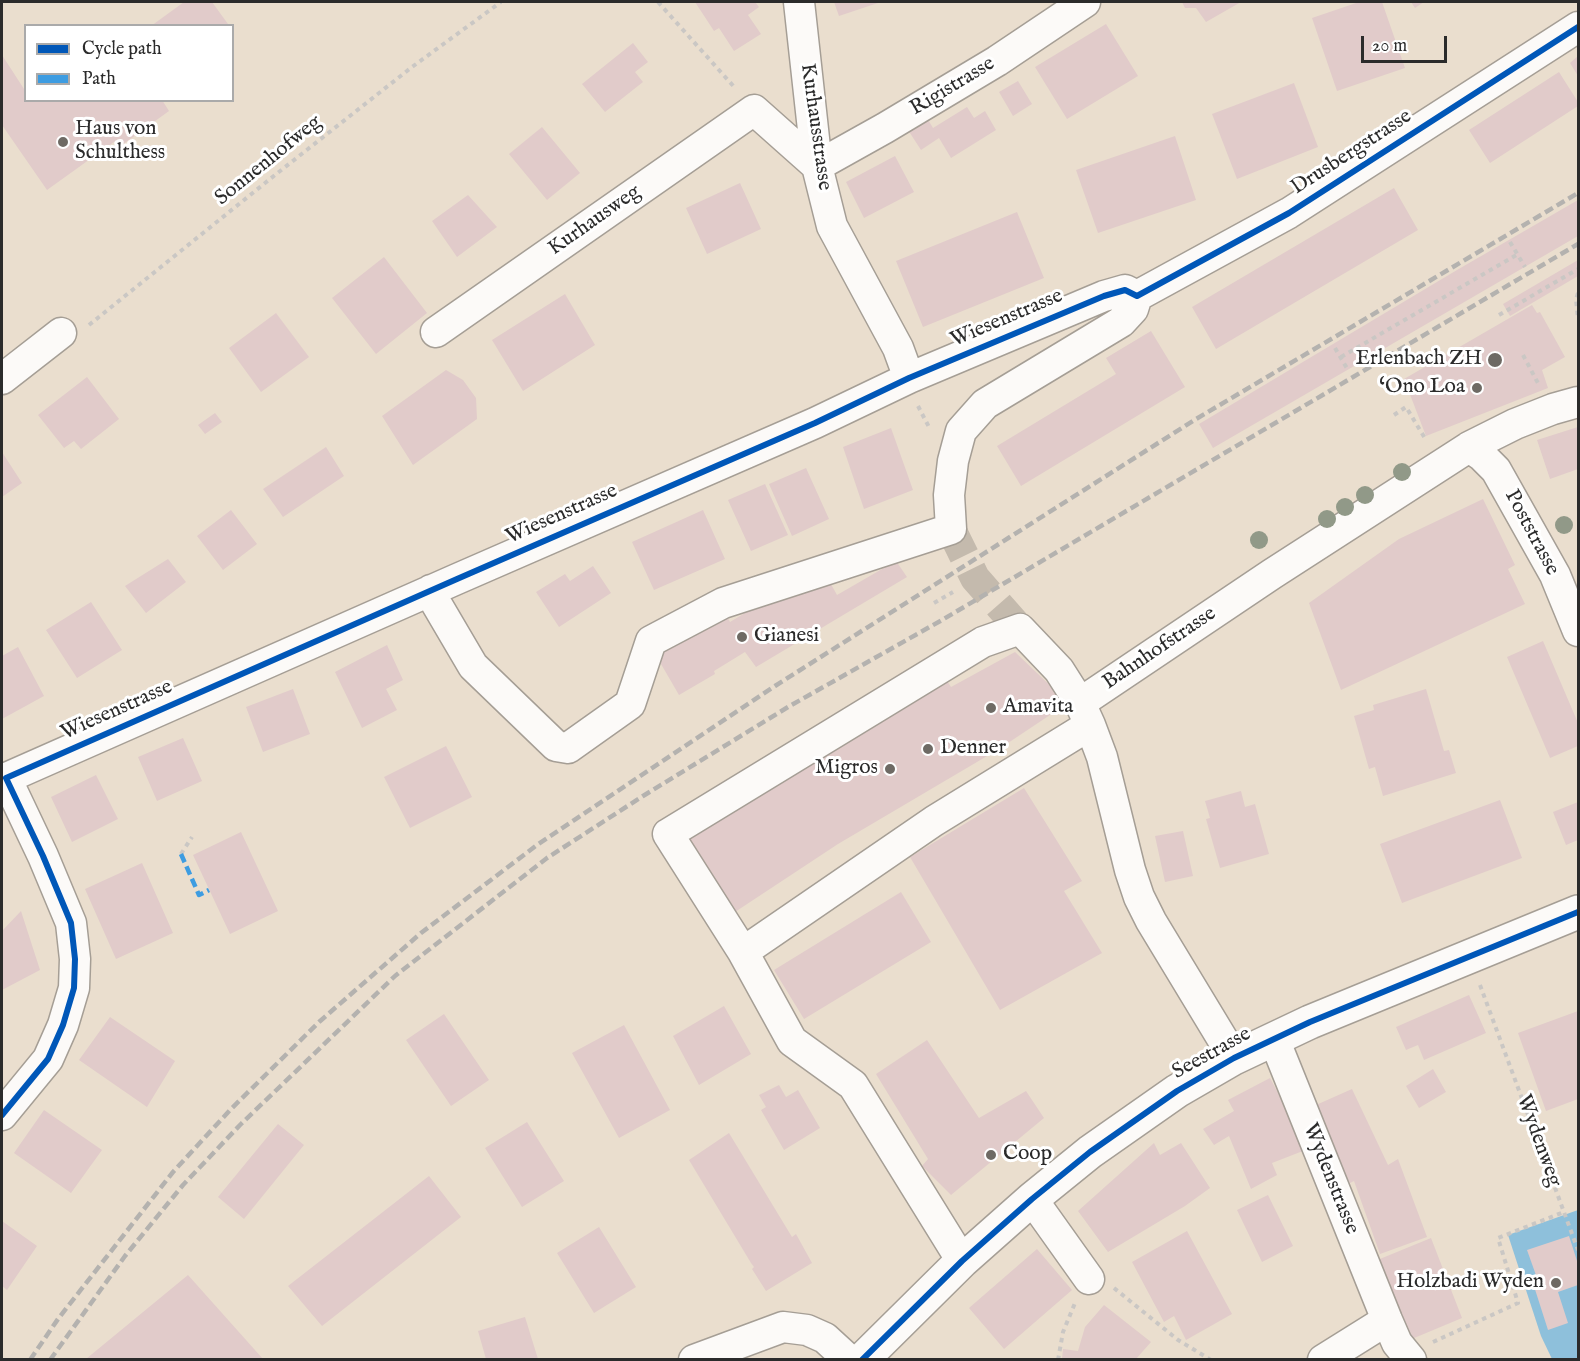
<!DOCTYPE html>
<meta charset="utf-8">
<style>
body{margin:0}
#map{position:relative;width:1580px;height:1361px;overflow:hidden;background:#eadece;font-family:"IM FELL English",serif}
canvas{display:block}
.frame{position:absolute;inset:0;border:3px solid #2b2b2b;pointer-events:none}
.legend{position:absolute;left:24px;top:24px;width:210px;height:78px;box-sizing:border-box;background:#fff;border:2px solid #aaa;margin:0;padding:8px 10px;list-style:none;font-size:18px;color:#2b2b2b}
.legend li{display:flex;align-items:center;gap:12px;height:30px}
.legend b{width:30px;border:2px solid #aaa}
.scale{position:absolute;left:1361px;top:36px;width:86px;height:27px;box-sizing:border-box;border:3px solid #2b2b2b;border-top:0;padding-left:8px;font-size:18px;line-height:21px;white-space:nowrap;color:#2b2b2b;-webkit-text-stroke:4px #fff;paint-order:stroke}
</style>
<div id="map">
<canvas width="1580" height="1361"></canvas>
<div class="frame"></div>
<ul class="legend">
<li><b style="height:8px;background:#0057b8"></b>Cycle path</li>
<li><b style="height:8px;background:#3d9ce1"></b>Path</li>
</ul>
<div class="scale">20 m</div>
</div>
<script>
const ctx = document.querySelector('canvas').getContext('2d');
ctx.lineJoin = 'round';
function fillPath(path, color) {
  ctx.fillStyle = color;
  ctx.fill(path, 'evenodd');
}
function shape(rows) {
  const path = new Path2D();
  for (const r of rows) {
    path.moveTo(r[0], r[1]);
    for (let i = 2; i < r.length; i += 2) path.lineTo(r[i], r[i + 1]);
  }
  return path;
}
function stroke(path, color, width, dash) {
  ctx.strokeStyle = color;
  ctx.lineWidth = width;
  ctx.lineCap = dash ? 'butt' : 'round';
  ctx.setLineDash(dash || []);
  ctx.stroke(path);
}
function drawText(font, color, halo, rows, align = 'center') {
  ctx.font = font + ' "IM FELL English",serif';
  ctx.lineWidth = 6;
  ctx.setLineDash([]);
  ctx.textBaseline = 'middle';
  ctx.strokeStyle = halo;
  ctx.fillStyle = color;
  for (const [text, x, y, turn = 0] of rows) {
    ctx.save();
    ctx.translate(x, y);
    ctx.rotate((+turn || 0) * Math.PI / 180);
    ctx.textAlign = isNaN(turn) ? turn : align;
    if (halo) ctx.strokeText(text, 0, 0);
    ctx.fillText(text, 0, 0);
    ctx.restore();
  }
}
fillPath(shape([
 [1578,1210,1578,1359,1552,1359,1541,1336,1508,1235]
]), '#8ec0db');
fillPath(shape([
 [184,2,212,2,228,24,225,26,151,26],
 [695,2,755,2,759,7,748,15,761,34,734,51,719,28,714,31],
 [834,2,881,2,839,16],
 [1182,2,1241,2,1206,22,1196,8,1185,8],
 [1359,2,1382,2,1405,68,1337,91,1312,18],
 [1411,2,1424,2,1415,8],
 [1106,24,1138,76,1067,119,1035,67],
 [633,43,648,62,635,72,643,82,605,112,582,84],
 [2,55,24,89,26,87,26,100,162,100,169,111,122,145,118,139,47,190,2,125],
 [1578,56,1578,76,1570,63],
 [1559,72,1578,102,1578,106,1490,163,1469,130],
 [1018,81,1032,104,1013,116,999,92],
 [1294,83,1318,147,1237,179,1212,114],
 [967,107,974,118,985,111,996,130,951,158,939,138,921,150,908,130,927,118,933,128],
 [542,127,580,173,547,200,509,154],
 [1175,136,1196,200,1098,233,1076,170],
 [895,156,914,192,864,218,846,182],
 [740,183,761,229,707,254,686,208],
 [1394,188,1418,230,1216,349,1192,307],
 [468,195,497,227,457,257,432,221],
 [1578,200,1578,236,1213,448,1199,424,1457,270],
 [1017,212,1044,278,923,327,896,261],
 [384,257,427,313,376,354,332,298],
 [1578,260,1578,276,1510,316,1503,304],
 [565,294,595,345,523,391,492,340],
 [1532,305,1537,313,1540,312,1565,357,1542,370,1548,388,1426,436,1404,379],
 [276,313,309,357,261,392,229,348],
 [1151,331,1185,387,1021,486,997,446,1116,374,1106,358],
 [446,370,463,380,476,398,477,419,413,465,382,416],
 [87,377,119,419,81,449,74,441,64,448,38,415],
 [215,413,222,422,205,434,198,425],
 [1578,427,1578,469,1550,479,1537,440],
 [891,428,913,490,864,509,843,447],
 [326,447,344,476,283,517,263,489],
 [2,452,22,483,2,497],
 [806,468,829,519,792,536,769,484],
 [765,484,788,535,751,551,728,500],
 [1483,499,1515,565,1508,569,1525,604,1341,690,1309,603,1399,539],
 [231,510,257,544,223,570,197,536],
 [703,510,725,559,654,590,632,542],
 [168,559,186,582,146,613,125,586],
 [896,561,907,577,756,667,745,652,714,671,715,674,679,695,654,652,723,608,730,622,765,601,827,577,837,595],
 [593,566,611,593,559,627,536,592,565,574,570,581],
 [91,602,122,650,77,678,46,630],
 [1543,641,1578,723,1578,746,1550,758,1507,657],
 [387,645,403,680,386,689,397,710,362,728,335,672],
 [18,647,44,696,2,719,2,656],
 [1015,652,1059,694,1056,711,999,749,838,844,735,912,687,837,942,673,951,687],
 [293,689,310,734,263,752,246,707],
 [1426,689,1444,751,1449,750,1456,773,1383,796,1375,767,1369,769,1354,716,1374,710,1373,705],
 [183,738,202,781,157,801,138,757],
 [446,746,472,797,410,828,384,777],
 [96,775,118,819,72,842,51,797],
 [1024,788,1082,881,1064,891,1102,953,1000,1010,910,857],
 [1241,791,1245,807,1255,804,1269,854,1220,868,1206,819,1210,818,1205,801],
 [1500,800,1522,858,1402,903,1380,844],
 [1578,802,1578,840,1566,845,1553,812],
 [1183,831,1193,876,1165,882,1155,836],
 [241,832,278,911,230,934,193,855],
 [142,863,173,933,116,959,85,889],
 [901,892,931,942,804,1019,774,970],
 [21,911,40,970,2,990,2,931],
 [1469,995,1486,1033,1424,1060,1418,1045,1406,1050,1396,1027],
 [724,1006,751,1054,699,1085,673,1036],
 [1578,1011,1578,1099,1546,1111,1518,1033],
 [444,1014,489,1080,451,1106,406,1040],
 [110,1017,175,1061,147,1107,79,1060],
 [624,1025,670,1110,619,1138,572,1053],
 [927,1040,979,1118,1026,1091,1044,1118,951,1195,922,1166,928,1159,876,1074],
 [1433,1069,1446,1092,1419,1108,1406,1086],
 [1270,1078,1308,1149,1272,1163,1277,1175,1251,1189,1229,1136,1214,1145,1203,1129,1234,1111,1228,1100],
 [779,1085,786,1097,798,1090,820,1128,784,1150,761,1110,766,1107,759,1095],
 [1352,1089,1388,1165,1398,1159,1427,1237,1380,1254,1354,1181,1350,1183,1314,1116,1316,1105],
 [44,1110,102,1150,71,1193,14,1153],
 [527,1122,564,1181,522,1207,485,1148],
 [278,1124,304,1145,244,1219,218,1197],
 [729,1133,792,1237,796,1234,812,1263,766,1291,752,1269,754,1267,751,1263,689,1160],
 [1154,1143,1160,1155,1181,1143,1210,1188,1185,1206,1108,1252,1078,1211],
 [429,1176,461,1217,322,1326,288,1286],
 [1268,1195,1293,1246,1262,1262,1237,1210],
 [2,1221,37,1246,7,1290,2,1286],
 [599,1227,636,1287,594,1313,557,1253],
 [1187,1231,1232,1314,1186,1340,1174,1316,1164,1322,1132,1262],
 [1569,1236,1578,1264,1578,1285,1558,1292,1568,1323,1548,1330,1532,1280,1537,1278,1527,1250],
 [1431,1238,1462,1318,1407,1341,1375,1261],
 [1037,1249,1072,1290,1004,1349,969,1308],
 [188,1275,263,1359,86,1359],
 [1104,1305,1151,1342,1136,1359,1062,1359,1063,1349,1078,1351,1085,1327],
 [525,1317,538,1359,486,1359,478,1331]
]), '#e1cbca');
stroke(shape([
 [951,529,975,578,1020,629]
]), '#c4baad', 30, [30, 15]);
const minor = shape([
 [799,2,817,166,832,226,898,348,909,378],
 [436,332,754,110,817,166,885,128,997,61,1085,2],
 [2,379,61,333],
 [1469,447,1482,456,1496,470,1555,575,1578,631],
 [431,590,436,603,473,666,556,746,568,748,630,704,651,641,723,603,951,529,949,495,953,461,961,431,985,404,1121,322,1133,309,1137,296,1289,213,1578,27],
 [1080,703,1272,574,1469,447,1515,424,1553,409,1578,402],
 [2,780,457,579,815,423,909,378,1104,296,1125,290,1137,296],
 [743,952,668,834,983,642,1020,629,1059,670,1080,703,1090,725,1102,757,1130,870,1139,897,1151,921,1234,1058],
 [1274,1039,1387,1320,1397,1343,1411,1360],
 [2,1115,48,1059,63,1025,74,988,75,959,71,923,43,856,6,778],
 [1032,1199,1089,1279],
 [962,1261,853,1085,792,1041,743,952,934,821,1090,725],
 [694,1360,783,1327,807,1330,825,1338,849,1360],
 [1323,1360,1387,1320]
]);
const major = shape([
 [862,1360,962,1261,1032,1199,1090,1152,1177,1091,1234,1058,1310,1022,1578,912]
]);
stroke(minor, '#a59e95', 33);
stroke(major, '#a59e95', 36);
stroke(shape([
 [658,2,736,89],
 [1510,242,1525,267],
 [1578,293,1576,299,1578,319],
 [1499,315,1578,269],
 [89,325,275,175,412,67,501,2],
 [1335,348,1348,370],
 [1523,355,1539,385],
 [1341,357,1518,254],
 [918,406,930,429],
 [1394,415,1406,407,1426,440],
 [934,603,953,592],
 [181,854,192,837],
 [1480,985,1578,1250],
 [1114,1288,1178,1340,1211,1360],
 [1433,1342,1518,1303,1498,1238,1564,1212],
 [1058,1360,1063,1332,1075,1303]
]), '#cac7c4', 4, [4.5, 4.5]);
stroke(minor, '#fcfaf8', 30);
stroke(major, '#fcfaf8', 33);
stroke(shape([
 [30,1360,58,1319,173,1172,231,1109,319,1022,421,933,537,845,775,686,1196,419,1578,193],
 [50,1360,125,1256,183,1185,240,1125,395,976,547,858,643,796,788,707,942,620,1578,244]
]), '#b4b2af', 4.5, [9, 4.5]);
stroke(shape([
 [181,854,199,895,209,890]
]), '#3d9ce1', 4.5, [9, 4.5]);
stroke(shape([
 [2,1115,48,1059,63,1025,74,988,75,959,71,923,43,856,6,778,457,579,815,423,909,378,1104,296,1125,290,1137,296,1289,213,1578,27],
 [862,1360,962,1261,1032,1199,1090,1152,1177,1091,1234,1058,1310,1022,1578,912]
]), '#0057b8', 6);
ctx.fillStyle = '#919988';
for (const [x, y] of [
 [1402,472],
 [1365,495],
 [1345,507],
 [1327,519],
 [1564,525],
 [1259,540]
]) {
  ctx.beginPath();
  ctx.arc(x, y, 9, 0, 2 * Math.PI);
  ctx.fill();
}
for (const [x, y, r, color] of [
 [63,142,6,"#6e6a64"],
 [1495,360,8,"#6e6a64"],
 [1477,388,6,"#6e6a64"],
 [742,637,6,"#6e6a64"],
 [991,708,6,"#6e6a64"],
 [928,749,6,"#6e6a64"],
 [890,769,6,"#6e6a64"],
 [991,1155,6,"#6e6a64"],
 [1556,1283,6,"#6e6a64"]
]) {
  const dot = new Path2D();
  dot.arc(x, y, r, 0, 2 * Math.PI);
  ctx.fillStyle = color;
  ctx.fill(dot);
  stroke(dot, '#fff', 2);
}
drawText('21px', '#2b2b2b', '#fff', [
 ["Rigistrasse",953,87,-31],
 ["Kurhausstrasse",815,127,82],
 ["Drusbergstrasse",1352,153,-33],
 ["Sonnenhofweg",269,161,-39],
 ["Kurhausweg",595,221,-35],
 ["Wiesenstrasse",1007,319,-23],
 ["Wiesenstrasse",562,515,-24],
 ["Poststrasse",1531,533,62],
 ["Bahnhofstrasse",1160,649,-34],
 ["Wiesenstrasse",117,711,-24],
 ["Seestrasse",1212,1054,-29],
 ["Wydenweg",1538,1141,70],
 ["Wydenstrasse",1330,1179,68]
]);
drawText('21px', '#2b2b2b', '#fff', [
 ["Haus von",75,130],
 ["Schulthess",75,154],
 ["Erlenbach ZH",1482,360,"right"],
 ["‘Ono Loa",1465,388,"right"],
 ["Gianesi",754,637],
 ["Amavita",1003,708],
 ["Denner",940,749],
 ["Migros",878,769,"right"],
 ["Coop",1003,1155],
 ["Holzbadi Wyden",1544,1283,"right"]
], 'left');
</script>
